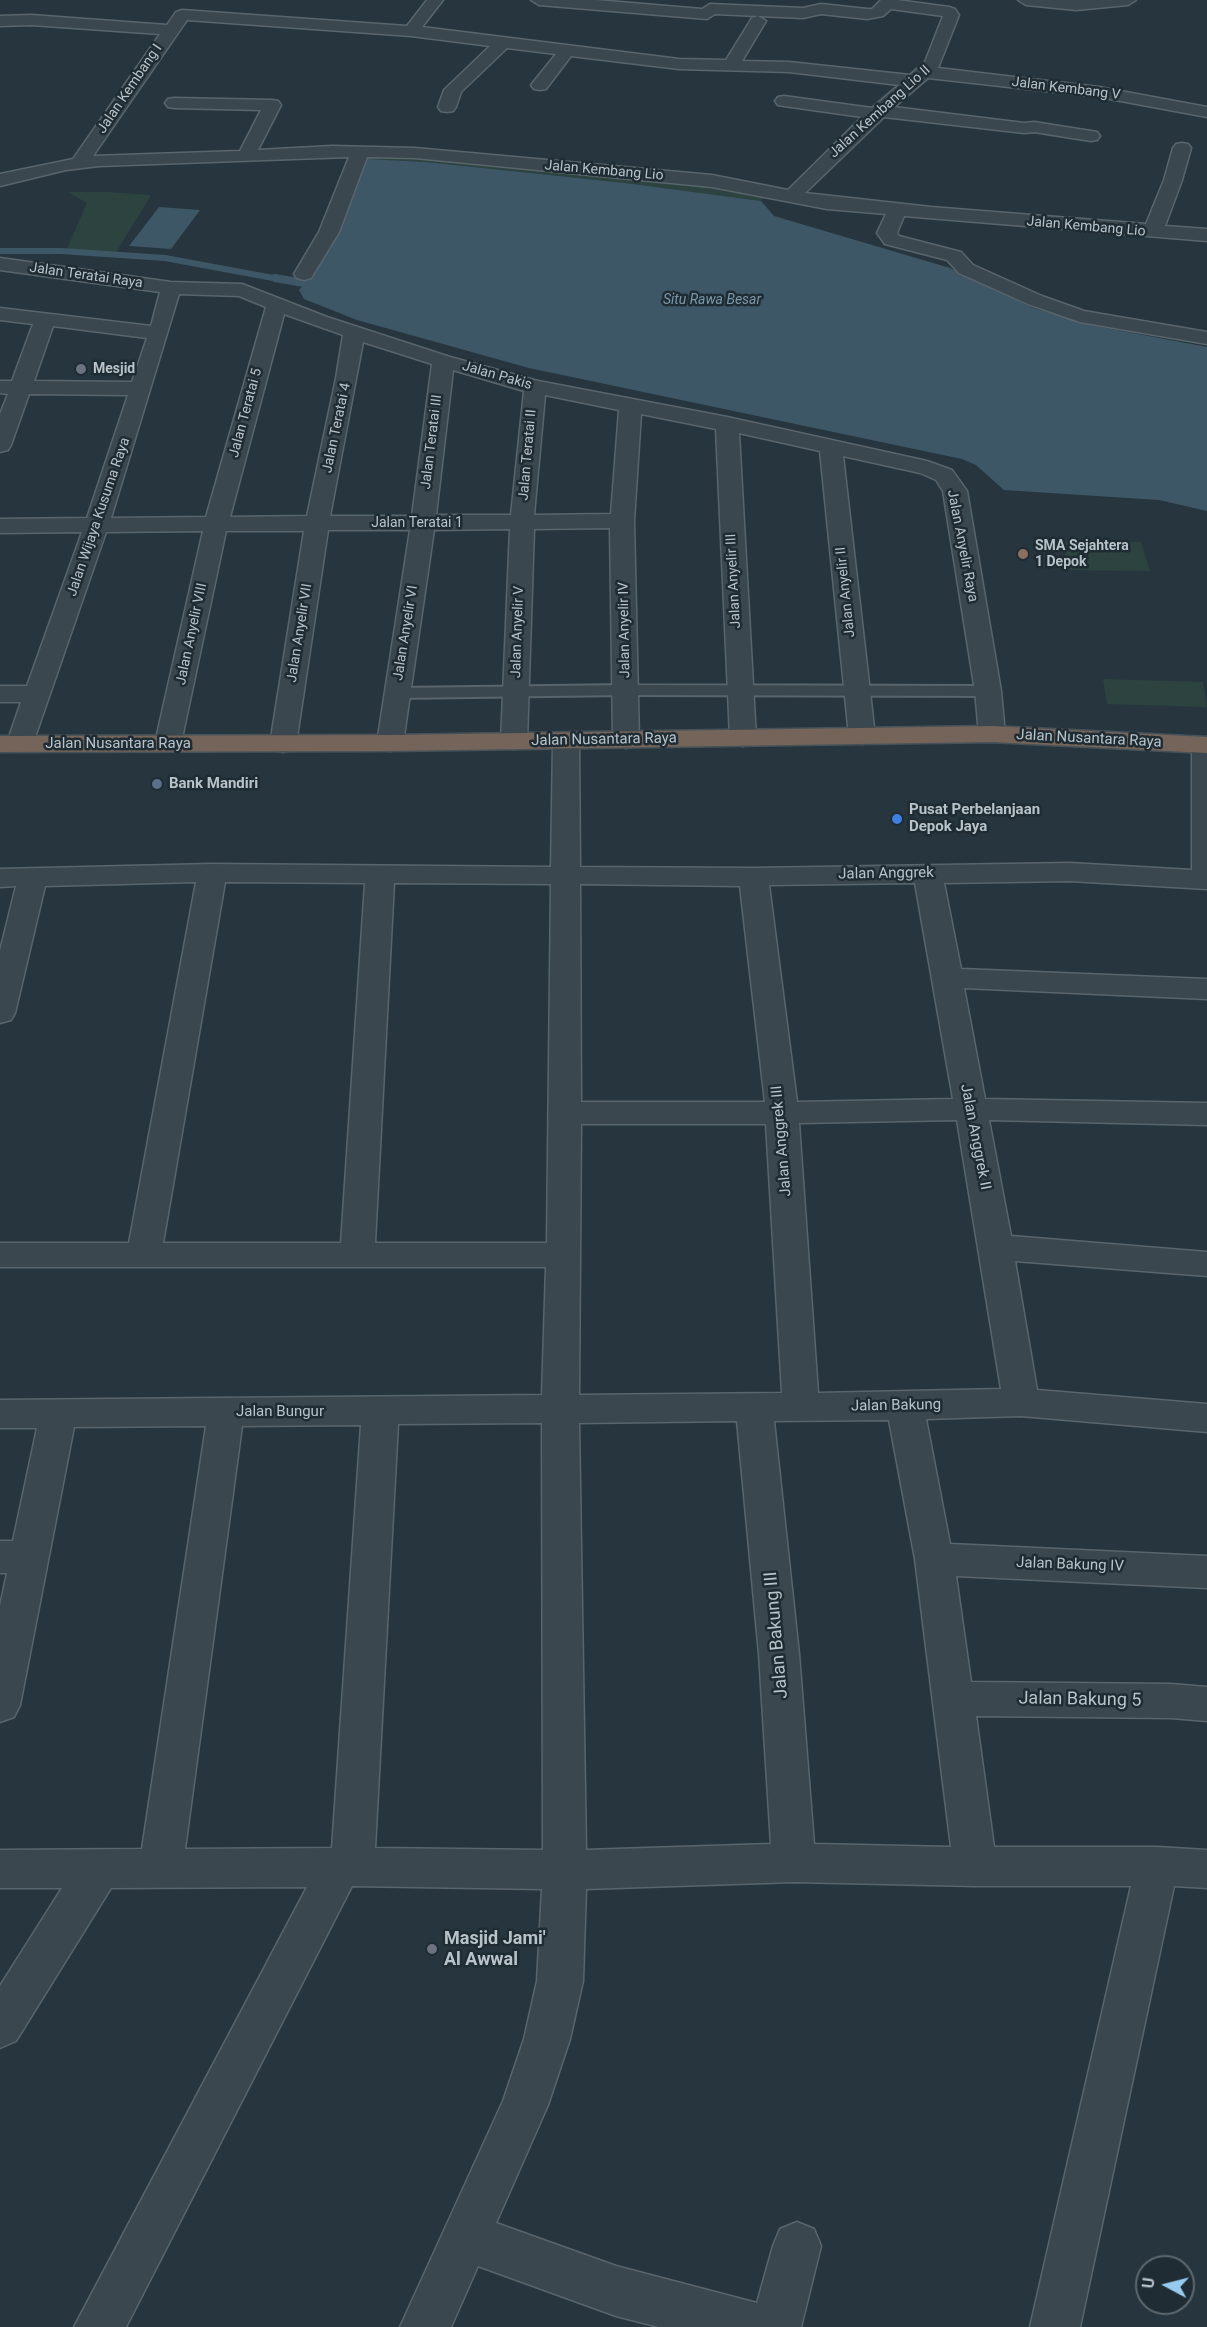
<!DOCTYPE html>
<style>
body{margin:0}
#map{position:relative;width:1207px;height:2327px;overflow:hidden;background:#27363e;font-family:Roboto,sans-serif}
canvas{display:block}
.north{position:absolute;left:1135px;top:2255px;width:60px;height:60px;box-sizing:border-box;background:#202c33;border:2px solid #5c686f;border-radius:50%;rotate:277deg;font-size:16px;font-weight:700;line-height:24px;text-align:center;color:#b7c2c9}
.north::after{content:'';display:block;margin:auto;width:21px;height:27px;background:#95cbf0;clip-path:polygon(50% 0,100% 100%,50% 72%,0 100%)}
</style>
<div id="map">
<canvas width="1207" height="2327"></canvas>
<div class="north">U</div>
</div>
<script>
const ctx = document.querySelector('canvas').getContext('2d');
ctx.lineJoin = 'round';
function fillPath(path, color) {
  ctx.fillStyle = color;
  ctx.fill(path, 'evenodd');
}
function shape(rows) {
  const path = new Path2D();
  for (const r of rows) {
    path.moveTo(r[0], r[1]);
    for (let i = 2; i < r.length; i += 2) path.lineTo(r[i], r[i + 1]);
  }
  return path;
}
function stroke(path, color, width, dash) {
  ctx.strokeStyle = color;
  ctx.lineWidth = width;
  ctx.lineCap = dash ? 'butt' : 'round';
  ctx.setLineDash(dash || []);
  ctx.stroke(path);
}
function drawText(font, color, halo, rows, align = 'center') {
  ctx.font = font + ' Roboto,sans-serif';
  ctx.lineWidth = 5;
  ctx.setLineDash([]);
  ctx.textBaseline = 'middle';
  ctx.strokeStyle = halo;
  ctx.fillStyle = color;
  for (const [text, x, y, turn = 0] of rows) {
    ctx.save();
    ctx.translate(x, y);
    ctx.rotate((+turn || 0) * Math.PI / 180);
    ctx.textAlign = isNaN(turn) ? turn : align;
    if (halo) ctx.strokeText(text, 0, 0);
    ctx.fillText(text, 0, 0);
    ctx.restore();
  }
}
fillPath(shape([
 [360,151,772,192,761,201,625,183,426,162,358,159],
 [68,192,109,192,150,195,150,197,115,254,66,251,87,203],
 [1063,541,1141,542,1150,571,1068,570],
 [1103,679,1203,682,1207,707,1107,704]
]), '#2c433f');
fillPath(shape([
 [367,159,426,162,625,183,761,201,774,216,950,268,1033,308,1090,325,1207,347,1207,511,1159,500,1004,490,976,465,962,459,529,368,357,320,304,299,299,290,319,267,361,162],
 [159,207,200,210,171,249,129,246]
]), '#3e5766');
stroke(shape([
 [0,251,61,251,165,258,284,280]
]), '#3e5766', 6);
stroke(shape([
 [275,278,304,283]
]), '#3e5766', 8);
const lane = shape([
 [626,685,988,686,994,687,997,691,994,695,988,696,626,695,397,698,391,697,388,693,391,689,397,688,626,685]
]);
const street = shape([
 [427,0,443,0,422,27,679,59,726,60,752,18,758,16,766,21,742,61,789,62,910,75,925,62,943,16,891,9,883,16,867,19,821,14,803,18,715,14,707,19,539,5,531,0,596,0,702,9,710,4,803,8,821,4,867,9,872,9,881,0,897,0,949,7,955,9,959,15,938,68,1099,87,1207,107,1207,117,1099,97,928,78,894,107,1024,123,1034,122,1091,131,1097,132,1100,136,1097,140,1091,141,1034,132,1024,133,884,117,805,193,931,207,1146,224,1164,180,1173,148,1176,144,1182,143,1188,144,1191,148,1182,180,1165,226,1207,229,1207,241,904,216,897,233,899,236,961,252,973,265,1042,296,1084,311,1207,332,1207,344,1080,322,1028,304,959,273,947,260,885,244,877,233,886,214,827,209,712,187,415,158,367,157,339,232,311,278,304,280,297,278,294,274,319,232,349,157,99,166,66,170,0,186,0,174,73,159,160,34,31,25,0,26,0,16,31,15,167,25,176,12,182,10,407,26,427,0],
 [187,20,411,36,490,46,444,90,438,107,441,111,447,112,453,111,456,107,461,92,507,48,556,54,531,85,534,89,540,90,546,89,571,56,679,69,789,72,899,85,872,108,784,96,778,97,775,101,778,105,784,106,862,117,788,190,712,175,415,148,332,146,258,150,281,105,278,101,272,100,174,98,168,99,165,103,168,107,174,108,261,110,240,151,93,156,187,20],
 [1018,0,1136,0,1128,5,1076,10,1026,5,1018,0],
 [0,258,171,282,242,284,327,317,450,357,538,381,727,417,927,461,952,470,967,491,1001,691,1005,734,1001,740,992,742,983,740,979,734,975,691,943,491,936,480,920,473,843,456,875,736,871,742,862,744,853,742,849,736,820,451,739,433,756,738,752,744,743,746,734,744,730,738,716,429,641,414,634,521,639,740,635,746,626,748,617,746,613,740,610,528,534,529,527,741,523,747,514,749,505,747,501,741,510,529,434,530,403,743,399,749,390,751,381,749,377,743,410,530,328,530,296,744,292,750,283,752,274,750,270,744,304,531,226,531,181,743,177,749,168,751,159,749,155,743,203,531,106,532,33,743,29,749,20,751,11,749,7,743,21,702,0,702,0,686,27,686,82,532,0,533,0,519,87,518,128,395,29,394,11,445,8,450,0,452,0,414,8,394,0,393,0,381,12,381,33,324,0,320,0,308,151,326,160,292,0,270,0,258],
 [179,294,239,296,266,307,206,517,111,518,179,294],
 [284,314,343,335,336,378,307,516,230,517,284,314],
 [53,326,147,338,132,382,34,381,53,326],
 [363,342,432,364,412,516,330,516,363,342],
 [453,370,524,391,511,515,436,515,453,370],
 [545,395,619,410,611,514,534,515,545,395],
 [566,733,575,735,579,741,580,867,754,868,1070,863,1192,870,1192,745,1196,739,1207,737,1207,889,1070,881,944,883,961,969,1207,979,1207,999,964,988,985,1099,1207,1103,1207,1125,989,1120,1011,1236,1207,1252,1207,1276,1015,1261,1037,1390,1207,1404,1207,1432,1021,1416,926,1419,950,1544,1207,1556,1207,1588,956,1576,971,1682,1171,1684,1207,1687,1207,1721,1171,1718,976,1716,994,1847,1157,1847,1207,1850,1207,1888,1174,1886,1080,2327,1030,2327,1131,1886,975,1886,794,1882,586,1889,583,1981,570,2039,548,2105,496,2223,616,2266,757,2303,773,2246,780,2229,797,2222,814,2229,821,2246,801,2327,659,2327,616,2316,478,2266,451,2327,400,2327,503,2101,524,2039,537,1981,542,1889,352,1886,126,2327,74,2327,307,1887,111,1888,16,2041,0,2048,0,1986,62,1888,0,1888,0,1850,142,1849,206,1426,74,1427,20,1705,14,1717,0,1722,0,1606,7,1573,0,1573,0,1541,13,1541,37,1428,0,1428,0,1400,542,1395,546,1267,0,1267,0,1243,129,1243,196,882,45,886,15,1013,11,1020,0,1023,0,951,16,886,0,887,0,869,212,864,551,867,553,741,557,735,566,733],
 [225,882,365,883,341,1243,163,1243,225,882],
 [394,883,551,884,547,1243,375,1243,394,883],
 [915,883,953,1099,797,1102,769,885,915,883],
 [580,884,740,886,765,1102,581,1102,580,884],
 [957,1120,1001,1389,818,1393,799,1123,957,1120],
 [581,1124,766,1124,782,1393,579,1395,581,1124],
 [889,1420,915,1559,951,1847,814,1844,799,1654,774,1421,889,1420],
 [737,1421,759,1654,771,1844,586,1850,579,1423,737,1421],
 [542,1423,543,1850,375,1848,398,1424,542,1423],
 [361,1425,332,1848,185,1849,242,1426,361,1425]
]);
const highway = shape([
 [992,726,1207,737,1207,753,992,742,390,751,0,752,0,736,390,735,992,726]
]);
stroke(lane, '#59656c', 4);
stroke(street, '#59656c', 3);
stroke(highway, '#465259', 3);
fillPath(lane, '#3b474e');
fillPath(street, '#3b474e');
fillPath(highway, '#746459');
for (const [x, y, r, color] of [
 [81,369,6,"#6b7280"],
 [1023,554,6,"#8d6e63"],
 [157,784,6,"#5c6f8a"],
 [897,819,6,"#3f7fe0"],
 [432,1949,6,"#6b7280"]
]) {
  const dot = new Path2D();
  dot.arc(x, y, r, 0, 2 * Math.PI);
  ctx.fillStyle = color;
  ctx.fill(dot);
  stroke(dot, '#202c33', 2);
}
drawText('14px', '#b7c2c9', '#202c33', [
 ["Jalan Kembang I",130,89,-56],
 ["Jalan Kembang V",1066,89,7],
 ["Jalan Kembang Lio II",880,112,-42],
 ["Jalan Kembang Lio",604,171,5],
 ["Jalan Kembang Lio",1086,227,5],
 ["Jalan Teratai Raya",86,276,8],
 ["Jalan Pakis",497,376,16],
 ["Jalan Teratai 5",246,413,-75],
 ["Jalan Teratai 4",337,428,-78],
 ["Jalan Teratai III",432,442,-83],
 ["Jalan Teratai II",528,455,-85],
 ["Jalan Wijaya Kusuma Raya",99,517,-71],
 ["Jalan Teratai 1",417,523],
 ["Jalan Anyelir Raya",962,546,79],
 ["Jalan Anyelir III",734,581,-93],
 ["Jalan Anyelir II",846,592,-96],
 ["Jalan Anyelir IV",625,630,-91],
 ["Jalan Anyelir V",518,632,-88],
 ["Jalan Anyelir VII",300,633,-81],
 ["Jalan Anyelir VI",406,633,-81],
 ["Jalan Anyelir VIII",192,634,-78]
]);
drawText('italic 14px', '#7a98aa', '#202c33', [
 ["Situ Rawa Besar",712,300]
]);
drawText('bold 14px', '#b7c2c9', '#202c33', [
 ["Mesjid",93,369],
 ["SMA Sejahtera",1035,546],
 ["1 Depok",1035,562]
], 'left');
drawText('15px', '#b7c2c9', '#202c33', [
 ["Jalan Nusantara Raya",1089,739,3],
 ["Jalan Nusantara Raya",604,740,-1],
 ["Jalan Nusantara Raya",118,744],
 ["Jalan Anggrek",886,874,-1],
 ["Jalan Anggrek II",975,1137,79],
 ["Jalan Anggrek III",782,1141,-95],
 ["Jalan Bakung",896,1406,-1],
 ["Jalan Bungur",280,1412],
 ["Jalan Bakung IV",1070,1565,2]
]);
drawText('bold 15px', '#b7c2c9', '#202c33', [
 ["Bank Mandiri",169,784],
 ["Pusat Perbelanjaan",909,810],
 ["Depok Jaya",909,827]
], 'left');
drawText('18px', '#b7c2c9', '#202c33', [
 ["Jalan Bakung III",777,1635,-95],
 ["Jalan Bakung 5",1080,1700,1]
]);
drawText('bold 18px', '#b7c2c9', '#202c33', [
 ["Masjid Jami'",444,1939],
 ["Al Awwal",444,1960]
], 'left');
</script>
